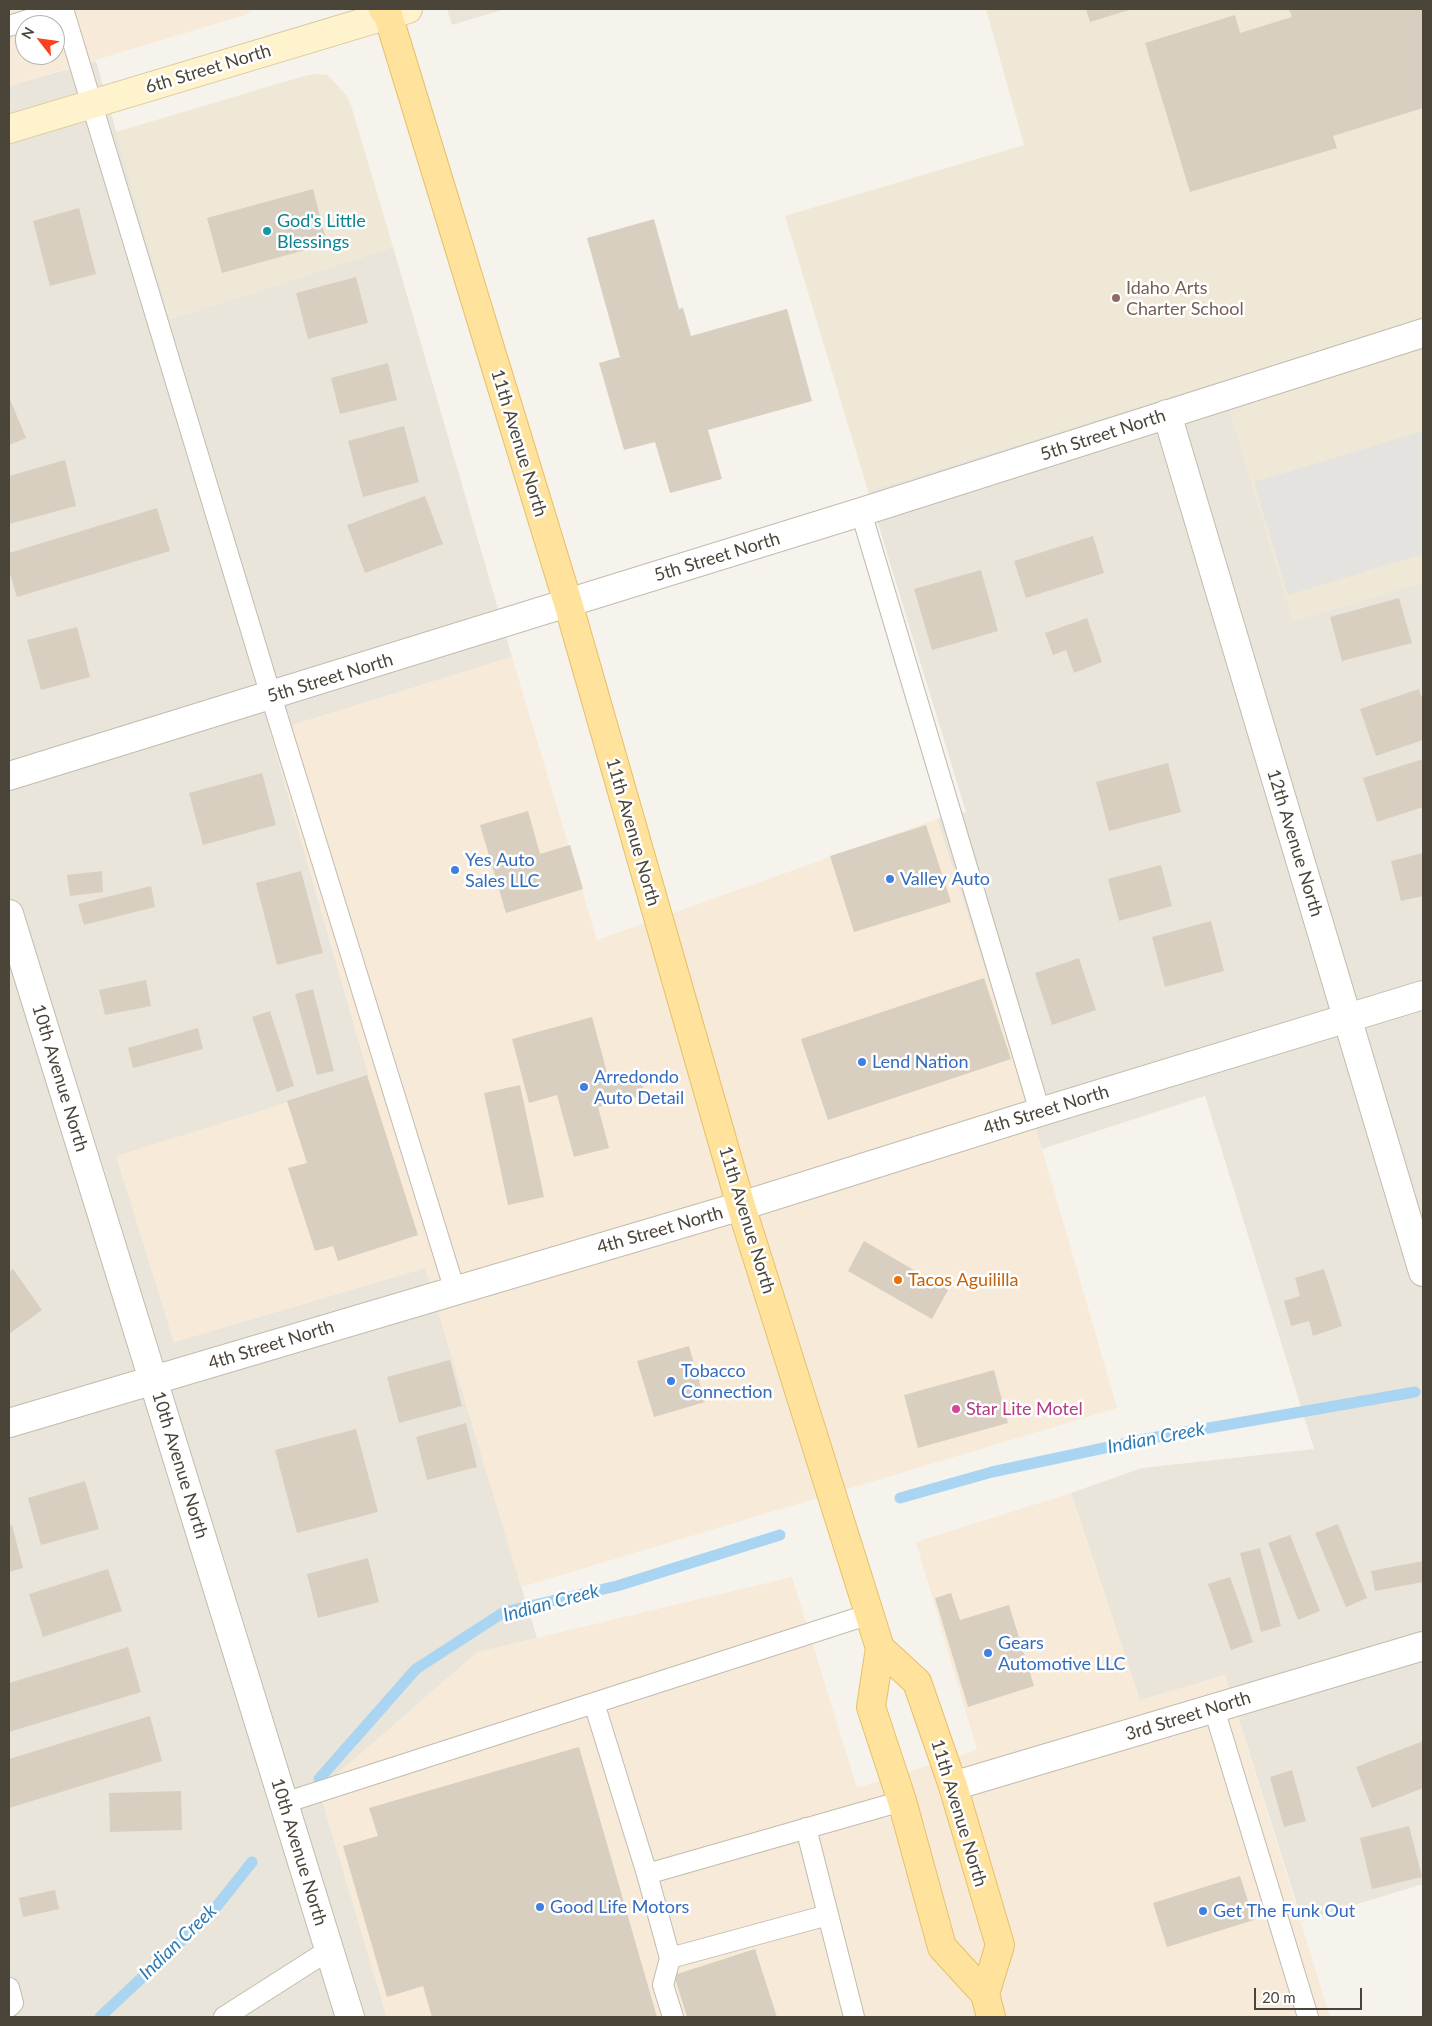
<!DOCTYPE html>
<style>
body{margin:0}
#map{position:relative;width:1432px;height:2026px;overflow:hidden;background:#f6f3ec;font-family:Lato,sans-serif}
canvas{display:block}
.frame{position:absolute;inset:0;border:10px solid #4b4439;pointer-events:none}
.north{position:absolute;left:15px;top:15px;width:50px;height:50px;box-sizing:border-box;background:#fff;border:1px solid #b7b4b0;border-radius:50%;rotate:300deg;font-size:14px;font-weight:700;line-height:20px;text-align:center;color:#4b4439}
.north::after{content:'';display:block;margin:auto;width:18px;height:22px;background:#fc3f1d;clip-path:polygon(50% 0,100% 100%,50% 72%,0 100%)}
.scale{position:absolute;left:1254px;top:1988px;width:108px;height:22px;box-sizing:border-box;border:2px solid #4b4439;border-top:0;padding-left:6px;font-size:15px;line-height:18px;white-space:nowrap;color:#4b4439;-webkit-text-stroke:4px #fff;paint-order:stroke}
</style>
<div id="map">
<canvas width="1432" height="2026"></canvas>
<div class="frame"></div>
<div class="north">N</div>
<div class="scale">20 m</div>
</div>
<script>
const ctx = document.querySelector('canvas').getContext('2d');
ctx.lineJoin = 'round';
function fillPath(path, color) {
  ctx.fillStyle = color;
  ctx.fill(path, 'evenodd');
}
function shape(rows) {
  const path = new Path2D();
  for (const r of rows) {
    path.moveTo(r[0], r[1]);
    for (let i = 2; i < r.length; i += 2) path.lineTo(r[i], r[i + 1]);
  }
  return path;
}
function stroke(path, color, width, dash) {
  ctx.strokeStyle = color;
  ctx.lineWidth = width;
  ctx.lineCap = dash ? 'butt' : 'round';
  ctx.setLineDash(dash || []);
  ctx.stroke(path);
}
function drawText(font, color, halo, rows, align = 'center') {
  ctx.font = font + ' Lato,sans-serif';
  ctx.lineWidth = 5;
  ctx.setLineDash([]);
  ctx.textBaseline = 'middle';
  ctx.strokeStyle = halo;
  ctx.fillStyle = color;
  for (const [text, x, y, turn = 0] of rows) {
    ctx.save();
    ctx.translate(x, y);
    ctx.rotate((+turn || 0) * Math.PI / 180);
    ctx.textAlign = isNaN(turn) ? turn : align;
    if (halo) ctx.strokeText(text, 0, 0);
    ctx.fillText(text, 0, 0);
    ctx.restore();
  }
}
fillPath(shape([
 [447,9,505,9,452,25],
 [96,61,170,319,393,247,512,657,270,732,369,1077,117,1157,174,1342,425,1268,537,1638,477,1653,319,1790,387,2017,9,2017,9,86],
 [1221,380,1293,621,1423,582,1423,1884,1302,1921,1225,1675,1140,1701,1071,1493,1142,1468,1314,1449,1205,1096,1042,1149,937,819,966,812,868,491]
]), '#eae5da');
fillPath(shape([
 [9,9,255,9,245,15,9,86],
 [25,25,55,25,55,55,25,55],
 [512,657,597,940,937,819,1042,1149,1117,1408,521,1587,425,1268,174,1342,116,1156,369,1077,270,732],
 [1071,1493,1140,1700,1225,1675,1330,2017,387,2017,319,1790,477,1652,792,1577,857,1788,977,1750,916,1542]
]), '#f7ead8');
fillPath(shape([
 [986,9,1423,9,1423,582,1293,621,1221,380,868,491,785,216,1024,145],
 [317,74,328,75,346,95,351,105,393,247,170,319,116,132,304,76]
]), '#efe8d6');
fillPath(shape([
 [1423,431,1423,554,1288,595,1254,482]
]), '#e5e3e0');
stroke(shape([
 [900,1498,992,1472,1146,1439,1415,1392],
 [319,1779,416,1669,504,1612,617,1586,780,1535],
 [100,2017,213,1911,252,1862]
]), '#a9d4f2', 11);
fillPath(shape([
 [1086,9,1132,9,1090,22],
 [1289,9,1423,9,1423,108,1333,136,1337,148,1190,192,1145,43,1235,15,1240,33,1292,17],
 [313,189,327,244,222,273,207,218],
 [79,208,96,274,50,286,33,221],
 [654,219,679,309,683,308,691,336,787,309,812,401,708,430,722,479,670,493,655,442,624,450,599,363,620,357,587,238],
 [356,277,368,323,308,339,296,293],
 [388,363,397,400,340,414,331,378],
 [9,397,26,438,9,445],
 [404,426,419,482,363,497,348,441],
 [65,460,76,506,9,524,9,476],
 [425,496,443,544,365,573,347,525],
 [157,508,170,551,17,597,9,570,9,553],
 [1093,536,1104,573,1026,598,1014,561],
 [981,570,998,631,932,650,914,589],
 [1399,598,1412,643,1342,661,1330,617],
 [1087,618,1102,662,1074,673,1066,650,1053,655,1045,633],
 [77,627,90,677,41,690,27,640],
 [1419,689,1423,701,1423,740,1376,756,1360,709],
 [1423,759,1423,807,1377,822,1363,778],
 [1168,763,1181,812,1109,831,1096,782],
 [262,773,276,825,203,845,189,793],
 [528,811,540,854,570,845,583,889,506,913,480,825],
 [926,825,951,902,854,932,830,856],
 [1423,853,1423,896,1401,901,1391,861],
 [1161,865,1172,906,1119,921,1108,879],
 [102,871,103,892,70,896,67,875],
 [301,871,323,953,277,965,256,883],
 [151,886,155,907,84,925,78,904],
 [1211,921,1224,971,1165,987,1152,937],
 [1079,958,1096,1010,1052,1025,1035,973],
 [984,978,1011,1059,828,1120,801,1039],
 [146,980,151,1006,105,1015,99,990],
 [313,989,334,1071,317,1075,295,994],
 [270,1011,294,1086,277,1092,252,1017],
 [592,1017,609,1080,639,1072,645,1095,598,1107,609,1148,574,1157,557,1095,529,1103,512,1039],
 [198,1028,203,1049,133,1068,128,1048],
 [367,1075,418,1235,338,1261,333,1246,315,1251,288,1168,307,1163,287,1101],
 [520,1085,544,1197,508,1205,484,1093],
 [864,1241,948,1290,932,1319,848,1271],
 [13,1269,42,1310,9,1334,9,1272],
 [1324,1269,1342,1326,1313,1336,1309,1321,1291,1326,1284,1301,1300,1296,1295,1278],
 [689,1346,705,1402,654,1417,637,1361],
 [450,1360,462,1406,399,1423,387,1377],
 [994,1370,1008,1423,918,1448,904,1395],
 [466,1423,477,1467,427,1480,416,1437],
 [356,1429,378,1512,297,1533,275,1450],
 [85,1481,99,1529,41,1545,28,1498],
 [1338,1524,1367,1598,1346,1607,1315,1533],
 [12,1525,23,1568,9,1572,9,1526],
 [1290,1535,1320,1611,1298,1620,1268,1543],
 [1260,1548,1281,1626,1261,1632,1240,1553],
 [368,1558,379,1602,318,1618,307,1574],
 [1423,1561,1423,1582,1375,1591,1371,1571],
 [108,1569,122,1611,43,1637,29,1594],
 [1230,1577,1253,1642,1231,1650,1208,1584],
 [951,1593,960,1620,1009,1605,1034,1686,968,1707,935,1598],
 [128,1647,141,1692,9,1732,9,1683],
 [150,1716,162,1761,9,1808,9,1759],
 [1423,1741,1423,1788,1372,1808,1356,1767],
 [579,1747,657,2017,432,2017,423,1986,387,1997,343,1846,378,1836,369,1808],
 [1292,1770,1306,1821,1284,1827,1270,1777],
 [181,1791,182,1830,110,1832,109,1793],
 [1409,1826,1422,1877,1372,1889,1360,1838],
 [1240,1876,1254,1920,1167,1947,1153,1903],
 [55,1890,59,1909,23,1917,19,1898],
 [755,1949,777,2017,687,2017,674,1975]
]), '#d8cfc1');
const lane = shape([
 [63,9,271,696,455,1291],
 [9,26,63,9],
 [861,512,1040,1112],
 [594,1703,647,1874,902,1801],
 [1214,1709,1308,2017],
 [284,1803,870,1614],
 [806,1828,854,2017],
 [647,1874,670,1958,828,1915],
 [670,1958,663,1985,673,2017],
 [9,1988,13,2003,9,2007],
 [224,2017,329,1950]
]);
const street = shape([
 [1167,414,1423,1272],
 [9,776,861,512,1423,333],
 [9,914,350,2017],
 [9,1423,741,1206,1040,1112,1423,995],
 [953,1786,1423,1646]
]);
const secondary = shape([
 [9,129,408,9]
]);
const primary = shape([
 [383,9,388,15,568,603,741,1206,880,1648,871,1707,902,1801,942,1947,985,1994,991,2017],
 [880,1648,917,1682,953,1786,1000,1945,985,1994]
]);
stroke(lane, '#c2bbae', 22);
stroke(street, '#c2bbae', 30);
stroke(secondary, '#d6c79b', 30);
stroke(primary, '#e6c16a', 30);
stroke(lane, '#fff', 20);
stroke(street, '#fff', 28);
stroke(secondary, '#fff3cd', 28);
stroke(primary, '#ffe39c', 28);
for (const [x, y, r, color] of [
 [267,231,5,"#0f9aa8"],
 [1116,298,5,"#8d6e63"],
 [455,870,5,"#3f7fe0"],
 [890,879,5,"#3f7fe0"],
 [862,1062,5,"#3f7fe0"],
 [584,1087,5,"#3f7fe0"],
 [898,1280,5,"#e8710a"],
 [671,1381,5,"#3f7fe0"],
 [956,1409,5,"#d1479c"],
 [988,1653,5,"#3f7fe0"],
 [540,1907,5,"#3f7fe0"],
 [1203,1911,5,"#3f7fe0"]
]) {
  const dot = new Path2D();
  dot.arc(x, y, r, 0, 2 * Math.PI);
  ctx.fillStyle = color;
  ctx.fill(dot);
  stroke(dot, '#fff', 2);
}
drawText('18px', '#4b4439', '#fff', [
 ["6th Street North",208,69,-17],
 ["5th Street North",1103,435,-18],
 ["11th Avenue North",519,443,73],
 ["5th Street North",717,557,-17],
 ["5th Street North",330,678,-17],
 ["11th Avenue North",633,832,74],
 ["12th Avenue North",1295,843,73],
 ["10th Avenue North",60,1078,73],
 ["4th Street North",1046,1110,-17],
 ["11th Avenue North",747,1220,73],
 ["4th Street North",660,1230,-16],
 ["4th Street North",271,1345,-17],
 ["10th Avenue North",180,1465,73],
 ["3rd Street North",1188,1716,-17],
 ["11th Avenue North",959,1813,73],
 ["10th Avenue North",299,1852,73]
]);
drawText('18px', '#0d838f', '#fff', [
 ["God's Little",277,221],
 ["Blessings",277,242]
], 'left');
drawText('18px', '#785e54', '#fff', [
 ["Idaho Arts",1126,288],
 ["Charter School",1126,309]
], 'left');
drawText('18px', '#366cbe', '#fff', [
 ["Yes Auto",465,860],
 ["Sales LLC",465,881],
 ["Valley Auto",900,879],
 ["Lend Nation",872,1062],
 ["Arredondo",594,1077],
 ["Auto Detail",594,1098],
 ["Tobacco",681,1371],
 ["Connection",681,1392],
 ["Gears",998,1643],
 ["Automotive LLC",998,1664],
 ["Good Life Motors",550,1907],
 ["Get The Funk Out",1213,1911]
], 'left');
drawText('18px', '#c56008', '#fff', [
 ["Tacos Aguililla",908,1280]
], 'left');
drawText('18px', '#b23c85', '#fff', [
 ["Star Lite Motel",966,1409]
], 'left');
drawText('italic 19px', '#2e7ab2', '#fff', [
 ["Indian Creek",1156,1438,-11],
 ["Indian Creek",551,1603,-15],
 ["Indian Creek",178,1942,-44]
]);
</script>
